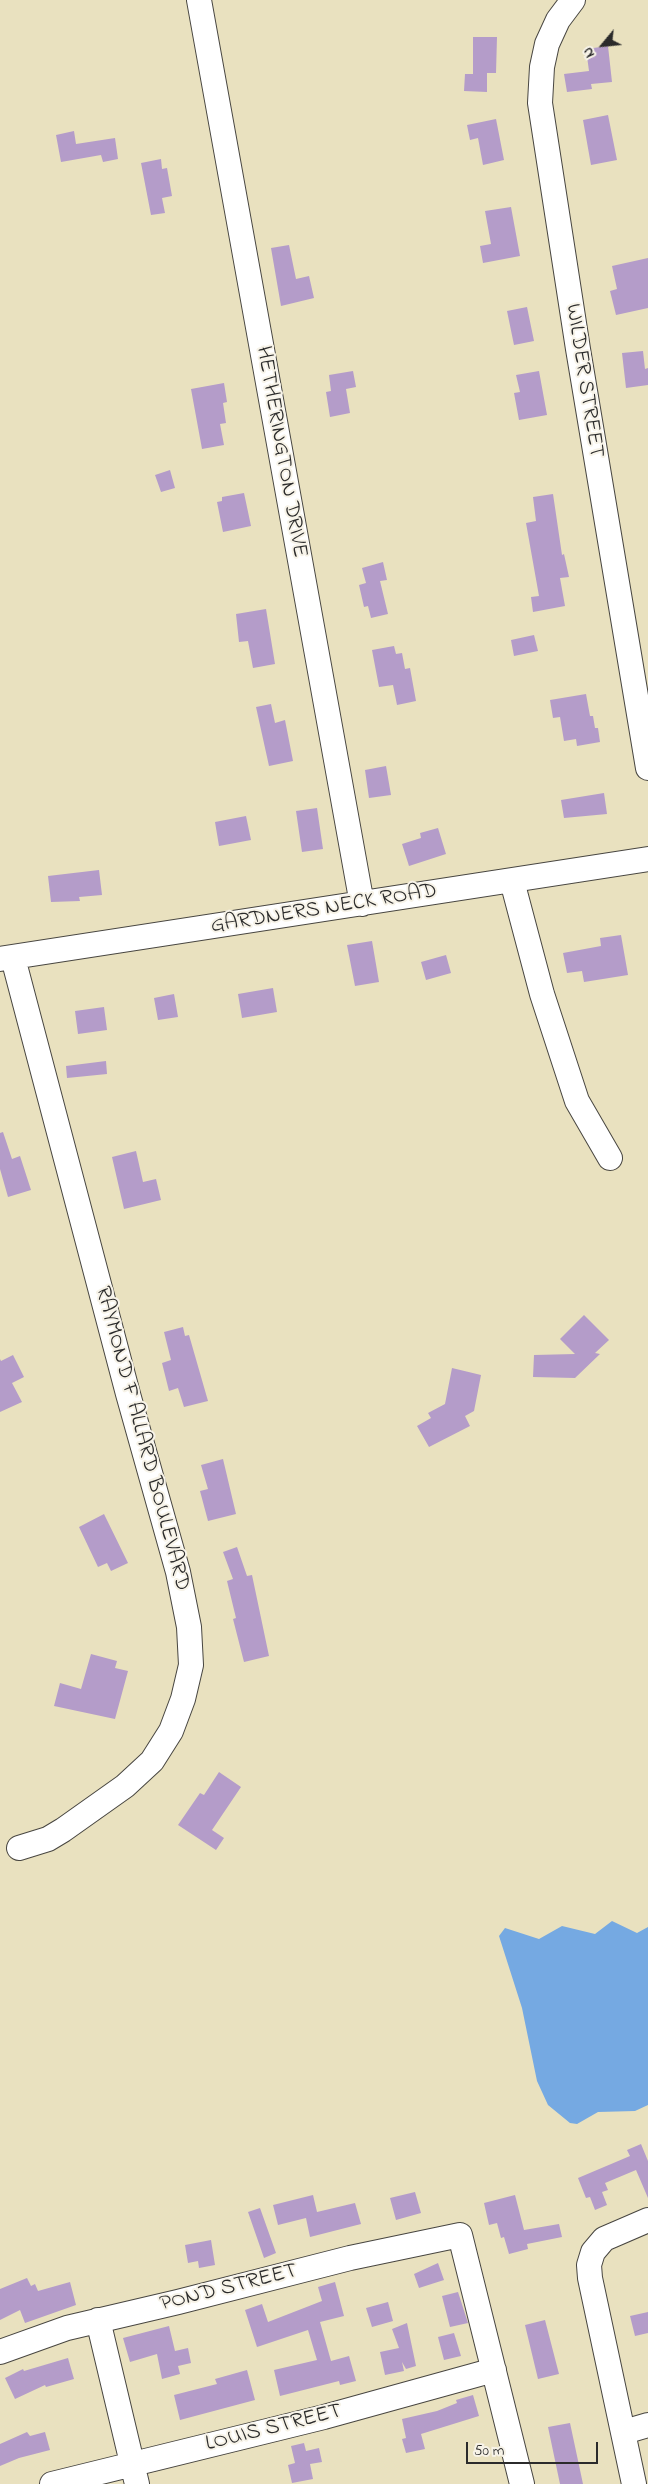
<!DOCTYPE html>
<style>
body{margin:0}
#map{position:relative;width:648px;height:2484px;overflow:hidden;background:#e9e1bf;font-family:"Indie Flower",sans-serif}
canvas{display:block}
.north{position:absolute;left:578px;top:20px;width:50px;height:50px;-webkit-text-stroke:4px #f7f3e8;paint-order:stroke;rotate:242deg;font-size:14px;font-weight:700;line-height:20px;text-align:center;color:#2b2b2b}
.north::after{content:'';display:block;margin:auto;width:18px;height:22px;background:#2b2b2b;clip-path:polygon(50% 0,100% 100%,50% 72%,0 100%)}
.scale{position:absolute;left:466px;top:2442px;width:132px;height:22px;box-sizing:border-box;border:2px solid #2b2b2b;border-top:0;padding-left:6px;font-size:15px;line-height:18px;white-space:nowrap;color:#2b2b2b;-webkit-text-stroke:4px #f7f3e8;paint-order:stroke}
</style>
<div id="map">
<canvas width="648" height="2484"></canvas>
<div class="north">N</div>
<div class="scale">50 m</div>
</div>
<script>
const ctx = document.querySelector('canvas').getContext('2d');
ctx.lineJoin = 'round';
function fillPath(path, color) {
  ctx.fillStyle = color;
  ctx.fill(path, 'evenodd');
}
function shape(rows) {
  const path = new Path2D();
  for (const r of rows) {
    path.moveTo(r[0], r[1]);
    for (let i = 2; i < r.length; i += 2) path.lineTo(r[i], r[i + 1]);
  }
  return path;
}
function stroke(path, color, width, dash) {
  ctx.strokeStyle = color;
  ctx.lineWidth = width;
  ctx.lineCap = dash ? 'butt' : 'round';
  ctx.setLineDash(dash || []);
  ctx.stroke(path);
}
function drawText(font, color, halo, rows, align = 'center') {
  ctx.font = font + ' "Indie Flower",sans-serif';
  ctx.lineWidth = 4;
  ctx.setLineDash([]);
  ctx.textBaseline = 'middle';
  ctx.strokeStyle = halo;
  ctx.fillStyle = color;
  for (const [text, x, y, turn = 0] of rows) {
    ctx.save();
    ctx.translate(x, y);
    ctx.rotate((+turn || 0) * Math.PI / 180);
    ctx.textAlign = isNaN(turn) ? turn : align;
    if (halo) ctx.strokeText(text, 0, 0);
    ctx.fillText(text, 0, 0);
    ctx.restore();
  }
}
fillPath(shape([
 [612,1921,637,1933,648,1927,648,2105,635,2111,598,2112,577,2124,570,2123,548,2105,537,2081,522,2008,499,1936,505,1928,539,1939,562,1926,595,1934]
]), '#75a9e2');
fillPath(shape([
 [473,37,497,37,496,73,487,73,487,92,464,91,465,74,473,74],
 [608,46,612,82,591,84,592,89,567,92,564,74,589,71,586,49],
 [608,115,617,160,591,165,583,120],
 [496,119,504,160,483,165,478,138,470,140,467,125],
 [74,131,76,144,115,138,118,159,103,162,101,155,61,162,56,135],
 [161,159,162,169,167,168,172,196,162,198,165,213,151,215,141,163],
 [511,207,520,256,483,263,480,246,491,244,485,211],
 [289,245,296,279,309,276,314,298,281,306,271,248],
 [648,258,648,308,616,315,610,291,617,289,612,266],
 [527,307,534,341,514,345,507,311],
 [643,351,645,369,648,368,648,385,626,388,622,353],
 [353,371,356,387,346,389,350,413,330,417,326,392,331,391,329,375],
 [539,371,547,415,519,420,514,393,520,392,516,375],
 [224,383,227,402,223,403,226,423,220,424,224,445,202,449,191,389],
 [170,470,175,488,161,492,155,475],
 [244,493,251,526,223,532,217,502,222,501,222,497],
 [553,494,562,555,564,554,569,577,560,578,565,606,533,612,531,597,539,596,526,523,536,521,533,497],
 [383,562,387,580,380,581,388,614,371,618,368,606,364,607,359,585,366,583,362,568],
 [266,609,275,664,253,668,248,641,239,642,236,614],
 [534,635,538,651,514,656,511,640],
 [394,646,396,654,402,653,405,669,410,668,416,701,397,705,393,685,379,687,372,650],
 [586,694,590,716,593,716,595,728,598,728,600,742,577,746,576,739,564,741,560,717,553,718,550,700],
 [271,704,275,723,285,720,293,761,269,766,256,707],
 [386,766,391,795,369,798,365,770],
 [604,793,607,814,564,818,561,800],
 [317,808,323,849,302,852,296,811],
 [246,816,251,840,219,846,215,822],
 [438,828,446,854,409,866,402,844,421,838,420,833],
 [99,870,102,895,79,897,80,901,51,902,48,876],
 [621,935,628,975,584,982,582,971,567,973,563,953,601,946,600,938],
 [372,941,379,982,355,986,347,945],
 [446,955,451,973,426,980,421,962],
 [273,988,277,1012,242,1018,238,994],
 [174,994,178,1017,158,1020,154,998],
 [104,1007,107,1030,78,1034,75,1011],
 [106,1061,107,1074,67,1078,66,1066],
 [3,1132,12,1159,20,1156,31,1190,8,1197,0,1169,0,1133],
 [136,1151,143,1182,156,1179,161,1200,124,1209,112,1157],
 [584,1315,609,1340,595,1353,600,1354,575,1378,533,1377,534,1355,575,1354,560,1339],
 [183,1327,185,1336,189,1335,208,1401,184,1407,178,1388,169,1391,162,1363,171,1360,164,1332],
 [13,1355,24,1377,12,1383,22,1402,0,1412,0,1359,1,1361],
 [452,1368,481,1375,474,1411,465,1416,470,1426,429,1447,417,1426,431,1418,428,1413,445,1404],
 [223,1459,236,1514,208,1521,200,1491,208,1489,201,1465],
 [104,1514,128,1563,111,1571,107,1563,98,1567,79,1527],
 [237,1547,247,1576,252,1575,269,1656,244,1662,233,1619,236,1618,227,1581,233,1579,223,1552],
 [91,1654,117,1661,115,1668,128,1671,115,1719,54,1706,60,1683,81,1689],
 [219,1772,241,1787,212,1830,224,1838,216,1850,178,1825,200,1793,204,1795],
 [641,2144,648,2161,648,2198,636,2170,605,2183,608,2190,602,2192,607,2205,595,2210,590,2197,586,2198,578,2178,630,2156,627,2150],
 [415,2192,421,2213,396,2220,390,2198],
 [313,2195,317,2212,355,2203,361,2224,310,2237,306,2218,278,2225,273,2205],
 [515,2195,524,2230,559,2224,562,2237,527,2244,528,2249,509,2254,504,2237,501,2238,497,2223,489,2225,484,2203],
 [260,2208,276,2253,264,2258,248,2212],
 [211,2240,215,2265,199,2268,198,2261,188,2263,185,2245],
 [438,2263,444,2280,419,2288,414,2274],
 [27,2278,31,2286,35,2284,38,2291,70,2282,76,2305,25,2323,20,2310,0,2320,0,2289],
 [335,2282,344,2316,320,2322,331,2361,349,2356,356,2381,340,2385,339,2381,280,2396,274,2370,317,2360,308,2330,257,2347,245,2310,262,2304,268,2322,322,2301,318,2287],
 [458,2292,468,2323,450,2327,442,2296],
 [388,2302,393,2321,372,2327,366,2308],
 [648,2312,648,2333,635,2336,630,2316],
 [545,2320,559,2374,538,2379,525,2325],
 [407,2323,416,2366,406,2369,402,2362,404,2371,385,2375,380,2352,399,2348,392,2329],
 [169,2326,175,2351,188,2348,191,2363,178,2366,180,2374,162,2379,157,2354,130,2362,123,2338],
 [454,2333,461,2356,444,2360,438,2337],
 [68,2358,74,2379,46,2387,45,2385,15,2399,5,2378,23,2369,24,2371],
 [247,2370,255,2400,180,2420,174,2395,217,2384,215,2379],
 [473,2395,479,2416,421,2434,425,2449,406,2453,402,2439,406,2438,402,2419,437,2411,457,2403,456,2400],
 [570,2423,583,2484,560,2484,548,2427],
 [27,2432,30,2436,45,2432,50,2450,19,2458,0,2466,0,2444],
 [304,2443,306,2451,319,2448,322,2462,310,2464,313,2479,292,2483,288,2465,295,2463,291,2446]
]), '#b49cc9');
const minor = shape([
 [199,0,362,904],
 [573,0,558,20,547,44,542,67,540,103,578,349,648,768],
 [512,881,542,994,577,1101,610,1158],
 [13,958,128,1394,178,1572,189,1627,191,1665,183,1699,171,1731,152,1761,125,1786,63,1830,48,1839,19,1848],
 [0,959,648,859],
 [98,2320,137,2484],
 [0,2352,67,2328,178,2302,350,2258,460,2235,522,2484],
 [624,2432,648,2425],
 [52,2484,324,2417,494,2370],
 [634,2484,590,2278,589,2265,593,2252,604,2239,648,2220]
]);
stroke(minor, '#484641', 26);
stroke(minor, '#fff', 24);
drawText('22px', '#2b2b2b', '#f7f3e8', [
 ["WILDER STREET",583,381,81],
 ["HETHERINGTON DRIVE",280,452,80],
 ["GARDNERS NECK ROAD",324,910,-9],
 ["RAYMOND F ALLARD BOULEVARD",141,1439,75],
 ["POND STREET",229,2289,-14],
 ["LOUIS STREET",274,2429,-14]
]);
</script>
